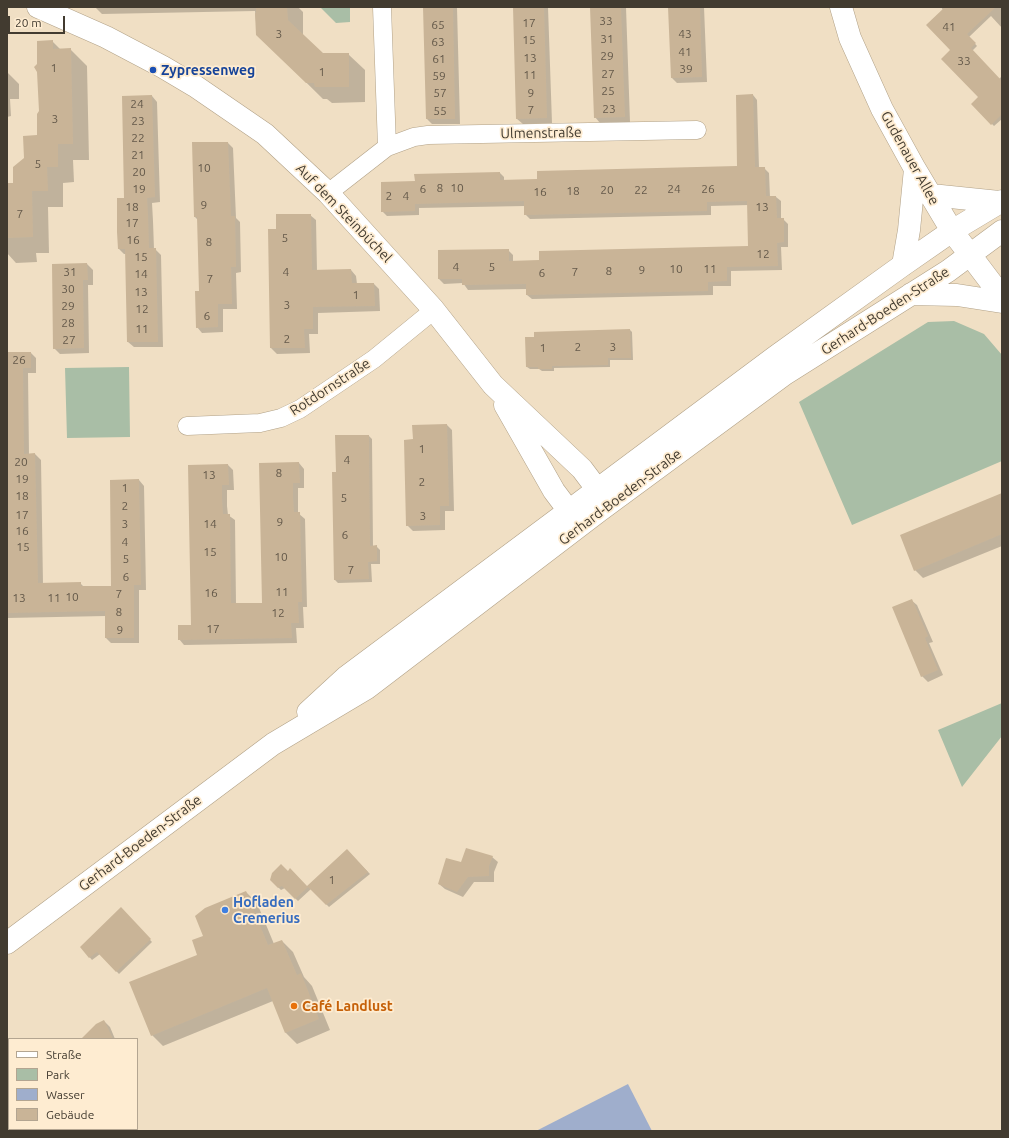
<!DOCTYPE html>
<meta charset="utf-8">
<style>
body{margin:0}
#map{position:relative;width:1009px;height:1138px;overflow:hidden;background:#f0dfc4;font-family:Ubuntu,sans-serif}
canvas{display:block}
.frame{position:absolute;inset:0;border:8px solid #423b30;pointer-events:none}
.legend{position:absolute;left:8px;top:1038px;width:130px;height:92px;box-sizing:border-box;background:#feecd1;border:1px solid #b3a591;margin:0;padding:5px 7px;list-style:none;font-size:12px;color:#423b30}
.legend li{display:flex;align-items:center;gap:8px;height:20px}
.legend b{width:20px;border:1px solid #b3a591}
.scale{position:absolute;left:8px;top:16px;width:57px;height:18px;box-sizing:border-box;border:2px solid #423b30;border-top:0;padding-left:5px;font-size:12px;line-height:14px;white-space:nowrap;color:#423b30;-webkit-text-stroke:3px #feecd1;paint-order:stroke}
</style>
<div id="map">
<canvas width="1009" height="1138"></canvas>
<div class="frame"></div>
<ul class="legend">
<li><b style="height:5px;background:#fff"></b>Straße</li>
<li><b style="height:11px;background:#a9bea6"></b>Park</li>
<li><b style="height:11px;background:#9faecc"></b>Wasser</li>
<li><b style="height:11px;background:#c9b497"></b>Gebäude</li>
</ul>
<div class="scale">20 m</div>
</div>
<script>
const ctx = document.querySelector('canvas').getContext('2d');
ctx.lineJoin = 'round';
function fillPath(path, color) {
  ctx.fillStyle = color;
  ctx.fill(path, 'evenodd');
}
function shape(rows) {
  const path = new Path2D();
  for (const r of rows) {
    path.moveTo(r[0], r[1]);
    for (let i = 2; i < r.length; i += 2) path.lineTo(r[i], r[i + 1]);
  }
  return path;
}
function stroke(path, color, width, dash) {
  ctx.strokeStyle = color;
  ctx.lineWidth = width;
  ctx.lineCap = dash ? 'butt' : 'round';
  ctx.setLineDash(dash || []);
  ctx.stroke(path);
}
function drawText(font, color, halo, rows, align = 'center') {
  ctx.font = font + ' Ubuntu,sans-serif';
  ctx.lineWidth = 3.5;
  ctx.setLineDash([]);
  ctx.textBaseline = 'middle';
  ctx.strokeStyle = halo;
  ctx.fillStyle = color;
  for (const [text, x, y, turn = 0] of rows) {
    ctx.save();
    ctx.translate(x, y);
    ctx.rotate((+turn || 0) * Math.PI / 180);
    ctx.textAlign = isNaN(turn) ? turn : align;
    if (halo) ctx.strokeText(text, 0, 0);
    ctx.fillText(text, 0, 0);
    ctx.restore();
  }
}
fillPath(shape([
 [320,7,350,7,350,22,336,23],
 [954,321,984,334,1002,355,1002,461,852,525,799,402,928,322],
 [129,367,130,437,67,438,65,368],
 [1002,703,1002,736,962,787,938,730]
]), '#a9bea6');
fillPath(shape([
 [628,1084,652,1131,536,1131]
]), '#9faecc');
fillPath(shape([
 [95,7,298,7,303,12,303,36,322,54,348,54,365,70,365,102,332,103,327,99,323,99,257,34,255,11,102,14],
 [424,7,457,7,460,124,432,124,427,119],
 [514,7,548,7,552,123,523,124,517,119],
 [591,7,626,7,630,122,600,123,595,117],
 [669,7,704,7,707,82,677,83,672,78],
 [941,7,1002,7,1002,28,991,16,969,37,977,46,972,51,999,79,1002,76,1002,119,994,126,972,104,979,97,952,50,943,10],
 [53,42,61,50,70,49,87,66,89,160,73,160,74,182,63,183,63,207,48,207,49,253,36,253,37,262,16,263,7,253,7,184,14,184,25,158,38,136,40,111],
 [7,72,19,84,19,99,10,99,11,116,7,117],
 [753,95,757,100,759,168,764,168,769,173,770,197,776,197,781,201,781,219,783,219,788,224,788,247,781,247,782,270,731,271,731,286,713,286,713,295,532,299,527,295,527,289,468,290,463,283,444,284,439,279,508,250,513,255,513,261,540,261,749,247,749,205,711,206,711,215,530,219,525,214,525,206,419,208,419,215,387,216,382,211,416,182,500,173,504,177,504,181,538,180,738,167],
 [152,96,157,102,160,202,152,203,153,221,154,249,155,249,161,255,163,347,134,347,128,342,126,254,124,254,119,249,125,199],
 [228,143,233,148,236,218,240,222,241,272,236,273,237,309,223,309,223,332,202,333,197,327,200,292,198,220,195,217],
 [310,215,316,220,317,271,351,270,356,276,357,284,374,284,379,289,380,311,318,313,318,334,309,334,310,353,277,354,271,348,269,230,277,230],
 [87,264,93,270,93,285,88,285,89,353,60,354,54,348],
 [630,330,632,332,633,360,610,360,610,367,554,368,554,371,542,371,539,369,530,369,527,367],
 [7,353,31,353,36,358,36,373,28,373,29,455,35,454,41,460,43,584,80,583,84,587,112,587,139,480,144,486,146,590,139,590,139,643,111,643,106,638,106,616,7,618,7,585,9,585,9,526,7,526],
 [447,425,452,430,454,511,445,511,445,530,413,531,407,525,414,440],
 [369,436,372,439,373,547,376,546,380,550,380,564,371,564,372,582,338,583,335,580,337,473],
 [299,463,304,469,304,488,298,488,298,513,305,519,307,607,303,607,304,628,296,628,297,643,184,645,179,639,192,626,189,466,228,465,233,470,234,490,227,490,227,506,228,515,235,520,236,604,263,604,260,464],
 [1002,497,1002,546,923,578,915,570],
 [911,600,917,605,933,642,929,643,943,675,928,682,922,676],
 [347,850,370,874,329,907,311,889,298,901,285,888,281,890,271,880,307,887],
 [492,857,498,862,494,872,494,882,474,882,463,897,445,889,439,884,462,864],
 [246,892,257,903,274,944,282,941,293,952,304,977,312,986,330,1030,297,1044,286,1033,273,1001,163,1046,152,1035,198,955,204,937],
 [121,909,152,942,119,974,100,954,92,960,81,947],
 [104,1021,110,1027,115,1039,90,1039]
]), '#0003');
fillPath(shape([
 [256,7,287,7,288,20,323,53,349,53,349,87,315,87,314,83,306,83,256,35,255,13,256,13],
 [423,7,453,7,455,119,426,119],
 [513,7,544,7,547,118,516,119],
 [590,7,621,7,625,117,594,118],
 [668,7,700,7,702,77,671,78],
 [945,7,996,7,967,34,976,43,971,48,1002,81,1002,114,991,125,971,104,978,97,941,59,950,50,926,25],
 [53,40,53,49,71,48,73,144,58,144,58,167,47,167,48,191,32,191,33,237,7,238,7,183,13,183,13,167,24,158,23,136,37,135,37,114,39,111,37,72,34,67,37,64,37,41],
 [753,94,755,167,765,167,766,196,776,196,777,218,784,218,784,242,777,243,778,266,727,267,727,281,708,282,708,291,526,295,526,284,462,285,462,279,438,279,438,250,509,249,509,261,539,260,539,251,748,246,747,201,707,202,707,211,524,215,524,201,415,204,415,211,381,212,381,182,415,181,414,174,500,172,500,180,537,179,537,171,737,166,736,95],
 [152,95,155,197,147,198,148,215,149,248,156,248,158,342,127,342,125,249,118,249,117,232,117,198,124,198,122,96],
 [192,142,228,142,231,216,235,216,236,267,231,267,232,304,218,304,218,327,196,328,195,291,199,291,197,217,194,217],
 [276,214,311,214,312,270,351,269,352,283,374,283,375,306,313,307,313,329,304,329,305,348,270,348,268,229,276,229],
 [87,263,88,280,83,280,84,348,53,349,52,264],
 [630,329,631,358,608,358,608,365,552,366,552,369,538,369,538,367,526,367,525,337,534,337,534,332],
 [7,352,31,352,31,368,23,368,24,454,35,453,38,583,81,582,81,586,111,586,110,480,139,479,141,585,134,585,134,638,105,638,105,611,7,613,7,584,8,584],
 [447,424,449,506,440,506,440,525,406,526,404,440,413,439,412,425],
 [335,435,369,435,370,546,377,545,377,561,368,562,369,579,334,580,332,472,336,472],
 [299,462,300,483,293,483,293,498,294,512,300,512,302,602,298,602,299,623,291,623,292,638,178,640,178,625,191,625,188,465,228,464,229,485,222,485,222,499,223,514,230,514,231,603,262,603,259,463],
 [1002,493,1002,534,914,571,900,535],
 [912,599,928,636,925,638,938,670,921,677,892,607],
 [466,848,493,856,489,866,489,876,468,877,457,892,438,884,446,858,461,862],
 [347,849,368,872,326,905,308,887,295,899,282,886,278,888,270,880,272,873,281,864,288,871,290,868,307,886],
 [246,891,268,945,282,940,297,975,301,973,319,1019,285,1033,267,988,151,1036,129,982,197,955,192,940,203,936,195,916,205,908],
 [121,907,151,939,116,972,97,952,89,958,80,947],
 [104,1020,113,1039,81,1039,96,1024]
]), '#c9b497');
const street = shape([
 [382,7,387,147],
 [328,193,387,147,414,137,428,135,697,130],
 [187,426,260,423,281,418,300,409,374,359,434,310]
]);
const secondary = shape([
 [38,7,106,37,163,67,195,86,265,134,328,193,434,310,493,385,582,469,597,489,601,497,600,502],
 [841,7,850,38,882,109,915,169,952,231,1002,297],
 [931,195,999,202],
 [903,265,909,230,915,169],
 [911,294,957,295,1002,302],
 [505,405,554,491,569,511,582,516],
 [308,712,346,677,775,357,903,265,952,231,1002,201],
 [7,943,273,744,367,688,599,511,785,374,948,271,1002,231]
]);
stroke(street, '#b1a187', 19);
stroke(secondary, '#b1a187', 23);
stroke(street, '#fff', 18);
stroke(secondary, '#fff', 22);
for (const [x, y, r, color] of [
 [153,70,4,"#1a4fb4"],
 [225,910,4,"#3f7fe0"],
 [294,1006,4,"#e8710a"]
]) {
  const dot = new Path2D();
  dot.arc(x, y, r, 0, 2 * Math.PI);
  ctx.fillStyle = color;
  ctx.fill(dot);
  stroke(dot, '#feecd1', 1.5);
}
drawText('12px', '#64594a', null, [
 ["33",606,21],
 ["17",529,23],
 ["65",438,25],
 ["41",949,27],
 ["3",279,34],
 ["43",685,34],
 ["31",607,39],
 ["15",529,40],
 ["63",438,42],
 ["41",685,52],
 ["29",607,56],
 ["13",530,58],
 ["61",439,59],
 ["33",964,61],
 ["1",54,68],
 ["39",686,69],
 ["1",322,72],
 ["27",608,74],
 ["11",530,75],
 ["59",439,76],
 ["25",608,91],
 ["57",440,93],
 ["9",531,93],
 ["24",137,104],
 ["23",609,109],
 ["7",531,110],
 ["55",440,111],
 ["3",55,119],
 ["23",138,121],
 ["22",138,138],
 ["21",138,155],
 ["5",38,164],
 ["10",204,168],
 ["20",139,172],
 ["8",440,188],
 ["10",457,188],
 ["19",139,189],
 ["6",423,189],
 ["24",674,189],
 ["26",708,189],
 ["20",607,190],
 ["22",641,190],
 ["18",573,191],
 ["16",540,192],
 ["2",389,196],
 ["4",406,196],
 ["9",204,205],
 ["18",132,207],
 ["13",762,207],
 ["7",20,214],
 ["17",132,223],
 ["5",285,238],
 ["16",133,240],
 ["8",209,242],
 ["12",763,254],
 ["15",141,257],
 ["4",456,267],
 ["5",492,267],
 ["10",676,269],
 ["11",710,269],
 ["9",642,270],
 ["8",609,271],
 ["31",70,272],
 ["4",286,272],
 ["7",575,272],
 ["6",542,273],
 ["14",141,274],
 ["7",210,279],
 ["30",68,289],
 ["13",141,292],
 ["1",356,295],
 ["3",287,305],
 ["29",68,306],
 ["12",142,309],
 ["6",207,316],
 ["28",68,323],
 ["11",142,329],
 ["2",287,339],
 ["27",69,340],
 ["2",578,347],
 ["3",613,347],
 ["1",543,348],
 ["26",19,360],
 ["1",422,449],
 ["4",347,460],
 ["20",21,462],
 ["8",279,473],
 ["13",209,475],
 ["19",22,479],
 ["2",422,482],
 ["1",125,488],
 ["18",22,496],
 ["5",344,498],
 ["2",125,506],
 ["17",22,515],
 ["3",423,516],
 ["9",280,522],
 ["3",125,524],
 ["14",210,524],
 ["16",22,531],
 ["6",345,535],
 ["4",125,542],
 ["15",23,547],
 ["15",210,552],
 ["10",281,557],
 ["5",126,559],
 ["7",351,570],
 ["6",126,577],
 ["11",282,592],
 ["16",211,593],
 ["7",119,594],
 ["10",72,597],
 ["13",19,598],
 ["11",54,598],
 ["8",119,612],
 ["12",278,613],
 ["17",213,629],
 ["9",120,630],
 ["1",332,880]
]);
drawText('bold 14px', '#164399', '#feecd1', [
 ["Zypressenweg",161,70]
], 'left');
drawText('14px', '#423b30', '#feecd1', [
 ["Ulmenstraße",541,133,-1],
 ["Gudenauer Allee",910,158,61],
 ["Auf dem Steinbüchel",344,213,46],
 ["Gerhard-Boeden-Straße",885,311,-33],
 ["Rotdornstraße",330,387,-33],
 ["Gerhard-Boeden-Straße",620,497,-37],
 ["Gerhard-Boeden-Straße",140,843,-37]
]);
drawText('bold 14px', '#366cbe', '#feecd1', [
 ["Hofladen",233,902],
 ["Cremerius",233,918]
], 'left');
drawText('bold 14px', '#c56008', '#feecd1', [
 ["Café Landlust",302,1006]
], 'left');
</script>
